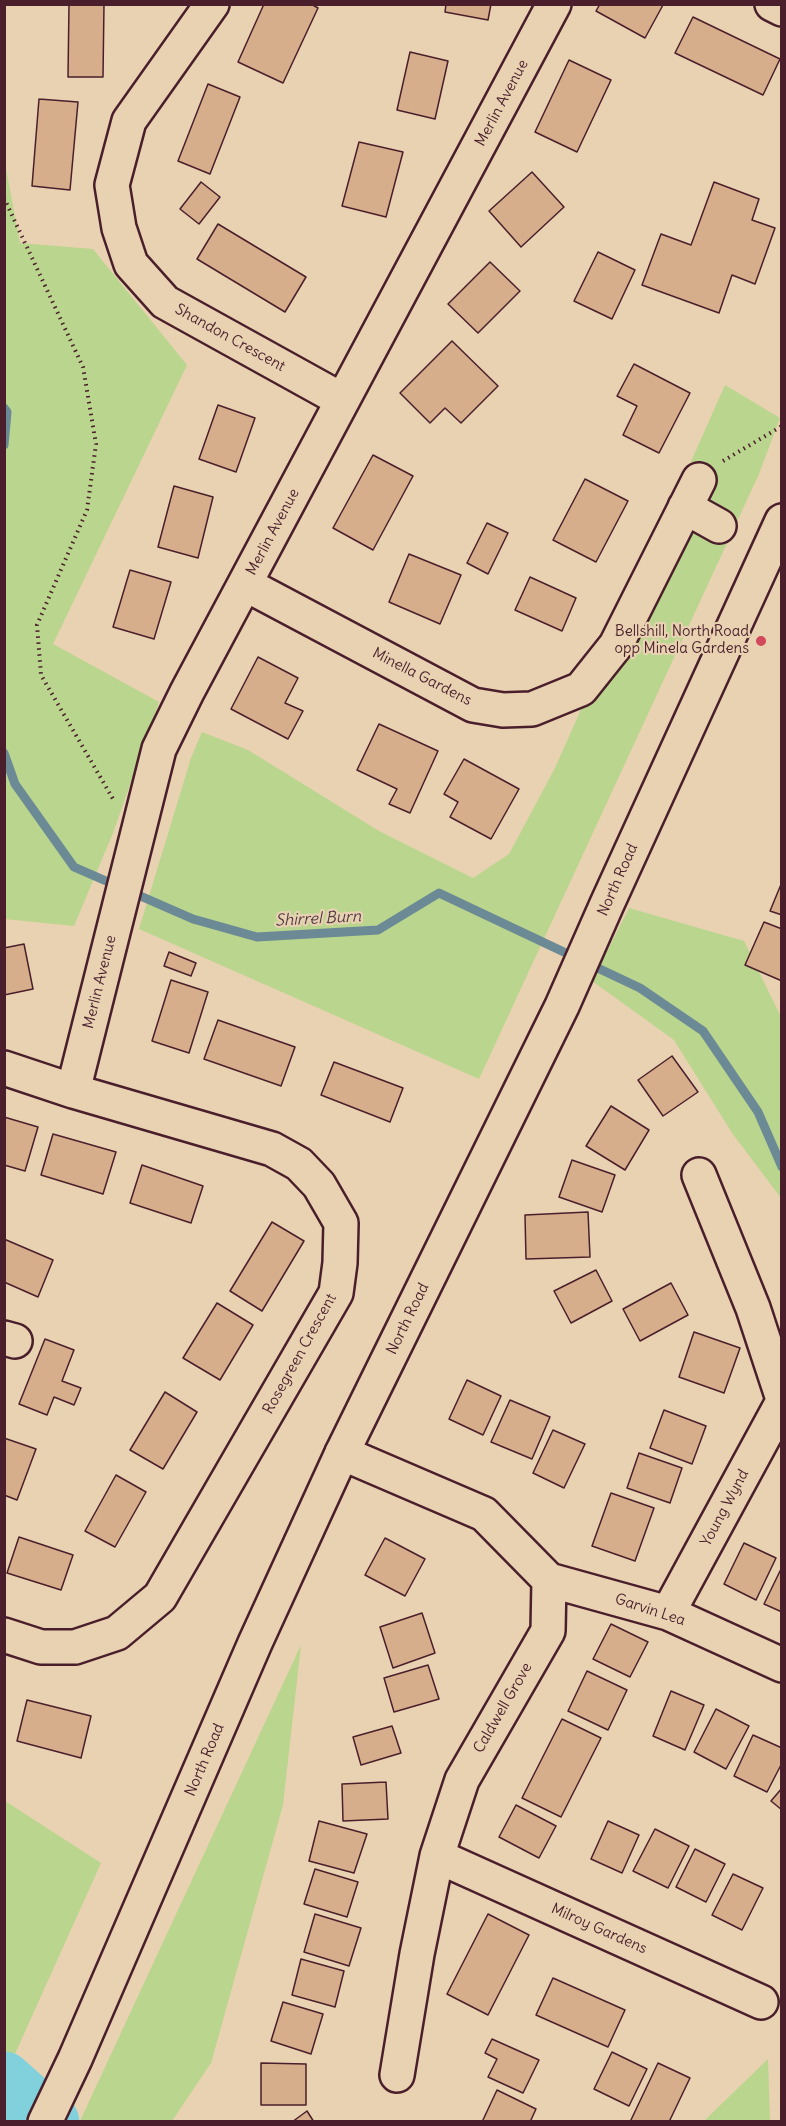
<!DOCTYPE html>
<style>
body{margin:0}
#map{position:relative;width:786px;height:2126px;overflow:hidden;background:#e8d2b2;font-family:Delius,sans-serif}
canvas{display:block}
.frame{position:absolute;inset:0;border:6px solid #4a1f2b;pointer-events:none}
</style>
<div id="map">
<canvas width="786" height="2126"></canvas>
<div class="frame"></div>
</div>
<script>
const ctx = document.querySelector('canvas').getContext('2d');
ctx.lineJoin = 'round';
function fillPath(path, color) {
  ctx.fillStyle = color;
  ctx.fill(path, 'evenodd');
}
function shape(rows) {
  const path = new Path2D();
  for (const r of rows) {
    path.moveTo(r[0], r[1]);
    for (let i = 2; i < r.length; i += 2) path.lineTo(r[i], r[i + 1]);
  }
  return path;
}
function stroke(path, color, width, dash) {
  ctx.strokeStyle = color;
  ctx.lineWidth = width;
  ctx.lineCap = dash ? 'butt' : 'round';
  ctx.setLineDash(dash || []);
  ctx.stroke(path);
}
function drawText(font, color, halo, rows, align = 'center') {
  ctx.font = font + ' Delius,sans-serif';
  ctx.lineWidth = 4.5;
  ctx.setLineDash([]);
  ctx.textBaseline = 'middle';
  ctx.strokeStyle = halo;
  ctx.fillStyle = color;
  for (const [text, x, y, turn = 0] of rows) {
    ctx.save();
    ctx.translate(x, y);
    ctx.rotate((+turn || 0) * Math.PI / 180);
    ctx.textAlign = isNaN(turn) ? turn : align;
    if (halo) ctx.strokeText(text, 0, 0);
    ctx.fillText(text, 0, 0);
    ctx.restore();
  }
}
fillPath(shape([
 [4,158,20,243,93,249,187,365,53,644,159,702,113,833,74,926,5,919],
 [725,385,780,418,759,474,479,1079,139,929,191,758,202,732,248,750,379,831,473,878,509,854,555,768],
 [629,908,744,941,781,1017,781,1198,732,1133,674,1040,592,981],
 [301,1645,283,1805,211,2063,172,2121,80,2121],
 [5,1801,101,1863,5,2076],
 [768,2059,770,2121,704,2121,706,2119]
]), '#bad58d');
stroke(shape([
 [4,408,7,412,4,445],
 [4,753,15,784,74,867,193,919,257,937,378,930,439,893,640,988,703,1031,758,1112,782,1167]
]), '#6b8a95', 9);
stroke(shape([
 [4,2080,51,2122]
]), '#81d1dc', 57);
const building = shape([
 [69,4,104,4,103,77,68,77,69,4],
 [264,4,311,4,318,8,283,83,238,62,264,4],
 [446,4,491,4,488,20,445,12,446,4],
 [600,4,662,4,663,5,645,38,596,11,600,4],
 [693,17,780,59,763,95,675,53,693,17],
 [410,52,448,61,435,119,397,110,410,52],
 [569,60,611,80,577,152,535,132,569,60],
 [208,84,240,97,210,174,178,161,208,84],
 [39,99,78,102,70,190,32,186,39,99],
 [359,142,403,152,386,217,342,206,359,142],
 [532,172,564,207,521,247,489,211,532,172],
 [201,182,220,197,199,224,180,209,201,182],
 [714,182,759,199,752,220,775,228,755,284,732,275,719,313,642,285,661,234,691,245,714,182],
 [218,224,306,277,285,312,197,259,218,224],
 [598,252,635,270,612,319,574,301,598,252],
 [490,262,520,291,478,333,448,304,490,262],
 [452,341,498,386,461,423,445,408,430,423,400,393,452,341],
 [634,364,690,393,659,453,623,435,637,406,617,396,634,364],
 [218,405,255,418,236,472,199,459,218,405],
 [373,455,413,476,373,550,333,528,373,455],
 [585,479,628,501,596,562,553,540,585,479],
 [174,486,213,497,198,558,158,547,174,486],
 [487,523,508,533,488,574,467,563,487,523],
 [409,554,461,575,440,624,389,602,409,554],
 [130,570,171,582,154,639,113,627,130,570],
 [530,577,576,598,562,631,515,610,530,577],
 [258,657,298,678,285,703,303,711,288,739,231,709,258,657],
 [379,724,438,751,410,813,389,804,397,789,357,770,379,724],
 [464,759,519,789,491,839,450,817,458,802,444,794,464,759],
 [782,882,782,915,770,911,782,882],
 [764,922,782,929,782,981,745,965,764,922],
 [24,944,33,989,4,995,4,948,24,944],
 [169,952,196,963,191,976,164,966,169,952],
 [171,980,208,992,189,1053,152,1041,171,980],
 [218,1020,295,1047,281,1086,204,1059,218,1020],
 [672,1056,698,1092,663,1116,638,1080,672,1056],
 [334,1062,403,1088,390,1122,321,1095,334,1062],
 [611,1106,649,1130,625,1170,586,1146,611,1106],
 [4,1117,38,1127,25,1171,4,1165,4,1117],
 [53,1134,116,1152,103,1194,41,1175,53,1134],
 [572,1160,615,1175,602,1212,559,1197,572,1160],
 [142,1165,203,1186,191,1223,130,1203,142,1165],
 [588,1212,590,1257,526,1259,525,1215,588,1212],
 [272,1222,304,1241,262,1311,230,1291,272,1222],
 [4,1239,53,1260,38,1297,4,1282,4,1239],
 [596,1270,612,1301,571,1323,554,1291,596,1270],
 [671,1283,688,1315,640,1341,623,1309,671,1283],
 [217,1303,253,1325,220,1380,183,1358,217,1303],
 [694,1332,740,1348,724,1393,679,1377,694,1332],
 [45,1339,74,1350,62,1381,81,1388,74,1405,54,1397,47,1415,19,1404,45,1339],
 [467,1380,501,1396,483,1435,449,1419,467,1380],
 [165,1392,197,1412,163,1469,130,1450,165,1392],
 [510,1400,550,1417,532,1459,491,1442,510,1400],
 [664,1410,706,1426,692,1464,650,1448,664,1410],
 [553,1430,585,1444,564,1488,533,1473,553,1430],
 [4,1438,36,1449,17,1500,4,1495,4,1438],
 [639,1453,682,1468,670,1503,627,1488,639,1453],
 [116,1475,146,1492,115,1547,85,1531,116,1475],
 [611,1493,654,1508,635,1561,592,1546,611,1493],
 [19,1537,73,1555,61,1590,7,1573,19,1537],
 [385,1538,425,1559,405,1596,365,1575,385,1538],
 [744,1543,776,1558,756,1600,724,1584,744,1543],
 [781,1569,782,1569,782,1612,764,1604,781,1569],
 [422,1613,435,1653,393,1668,380,1627,422,1613],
 [611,1624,648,1642,630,1677,593,1659,611,1624],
 [428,1665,439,1699,394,1712,384,1678,428,1665],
 [587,1671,627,1690,608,1730,568,1711,587,1671],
 [671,1691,704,1705,685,1750,653,1736,671,1691],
 [27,1700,91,1716,81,1758,17,1741,27,1700],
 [716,1709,749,1726,726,1769,694,1752,716,1709],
 [562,1719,601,1738,561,1817,522,1798,562,1719],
 [392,1726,401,1753,361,1765,353,1737,392,1726],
 [753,1735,782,1748,782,1763,767,1792,734,1776,753,1735],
 [386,1782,388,1819,343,1821,342,1784,386,1782],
 [782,1788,782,1810,771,1801,782,1788],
 [516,1805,556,1826,539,1858,499,1837,516,1805],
 [319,1821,367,1834,354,1873,309,1861,319,1821],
 [608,1821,639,1835,622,1873,591,1859,608,1821],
 [655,1829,689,1846,668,1888,633,1871,655,1829],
 [695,1849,725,1864,706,1902,676,1887,695,1849],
 [315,1869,358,1882,347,1917,304,1904,315,1869],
 [733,1874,763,1888,742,1930,712,1915,733,1874],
 [315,1914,361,1928,349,1966,304,1952,315,1914],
 [488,1914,529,1935,488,2015,447,1994,488,1914],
 [301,1959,344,1971,335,2007,292,1995,301,1959],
 [553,1978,625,2010,608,2047,536,2015,553,1978],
 [283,2002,323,2014,311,2054,271,2041,283,2002],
 [492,2039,539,2060,523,2093,488,2077,497,2059,485,2053,492,2039],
 [612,2052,647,2069,629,2106,594,2089,612,2052],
 [261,2063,306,2064,306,2105,261,2105,261,2063],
 [658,2063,690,2078,669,2122,630,2122,658,2063],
 [497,2090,536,2109,530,2122,482,2122,497,2090],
 [307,2111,314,2122,292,2122,307,2111]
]);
fillPath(building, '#d6ae8b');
stroke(building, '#4a1f2b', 1.5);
const minor = shape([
 [212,4,129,121,112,185,119,228,131,264,165,302,342,400],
 [772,4,782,9],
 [685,507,719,526],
 [245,584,473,705,503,710,532,709,581,689,616,645,699,480],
 [4,1068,73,1091,272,1149,299,1164,319,1185,341,1223,340,1263,336,1293,160,1597,117,1633,75,1647,41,1647,4,1635],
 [73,1091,159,749,187,692,554,4],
 [699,1175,753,1308,782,1396],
 [4,1338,15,1341],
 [342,1453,484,1514,549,1580,548,1631,462,1780,437,1856,417,1954,397,2075],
 [549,1580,668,1613,782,1665],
 [668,1613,782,1403],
 [437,1856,761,2002]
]);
const major = shape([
 [45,2122,75,2059,255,1643,342,1453,562,1006,607,904,782,521]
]);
stroke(minor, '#4a1f2b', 38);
stroke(major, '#4a1f2b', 38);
stroke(shape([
 [4,198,83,367,96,444,87,510,37,625,41,675,113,799],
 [723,461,782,426]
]), '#4a1f2b', 4, [1.5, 4.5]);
stroke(minor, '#e8d2b2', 33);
stroke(major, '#e8d2b2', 33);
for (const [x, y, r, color] of [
 [761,641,6,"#d1495b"]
]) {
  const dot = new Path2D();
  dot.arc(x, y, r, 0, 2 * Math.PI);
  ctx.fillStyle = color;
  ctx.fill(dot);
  stroke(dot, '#e8d2b2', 2);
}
drawText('15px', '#4a1f2b', '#e8d2b2', [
 ["Merlin Avenue",502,103,-62],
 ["Shandon Crescent",230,338,29],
 ["Merlin Avenue",273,532,-62],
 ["Minella Gardens",422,677,27],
 ["North Road",618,880,-66],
 ["Merlin Avenue",100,982,-76],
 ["North Road",408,1319,-64],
 ["Rosegreen Crescent",300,1354,-61],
 ["Young Wynd",725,1508,-62],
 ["Garvin Lea",650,1610,18],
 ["Caldwell Grove",503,1708,-60],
 ["North Road",205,1760,-67],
 ["Milroy Gardens",599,1929,24]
]);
drawText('15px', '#4a1f2b', '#e8d2b2', [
 ["Bellshill, North Road",749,632],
 ["opp Minela Gardens",749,649]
], 'right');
drawText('italic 16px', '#523a46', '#e8d2b2', [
 ["Shirrel Burn",318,919,-3]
]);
</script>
